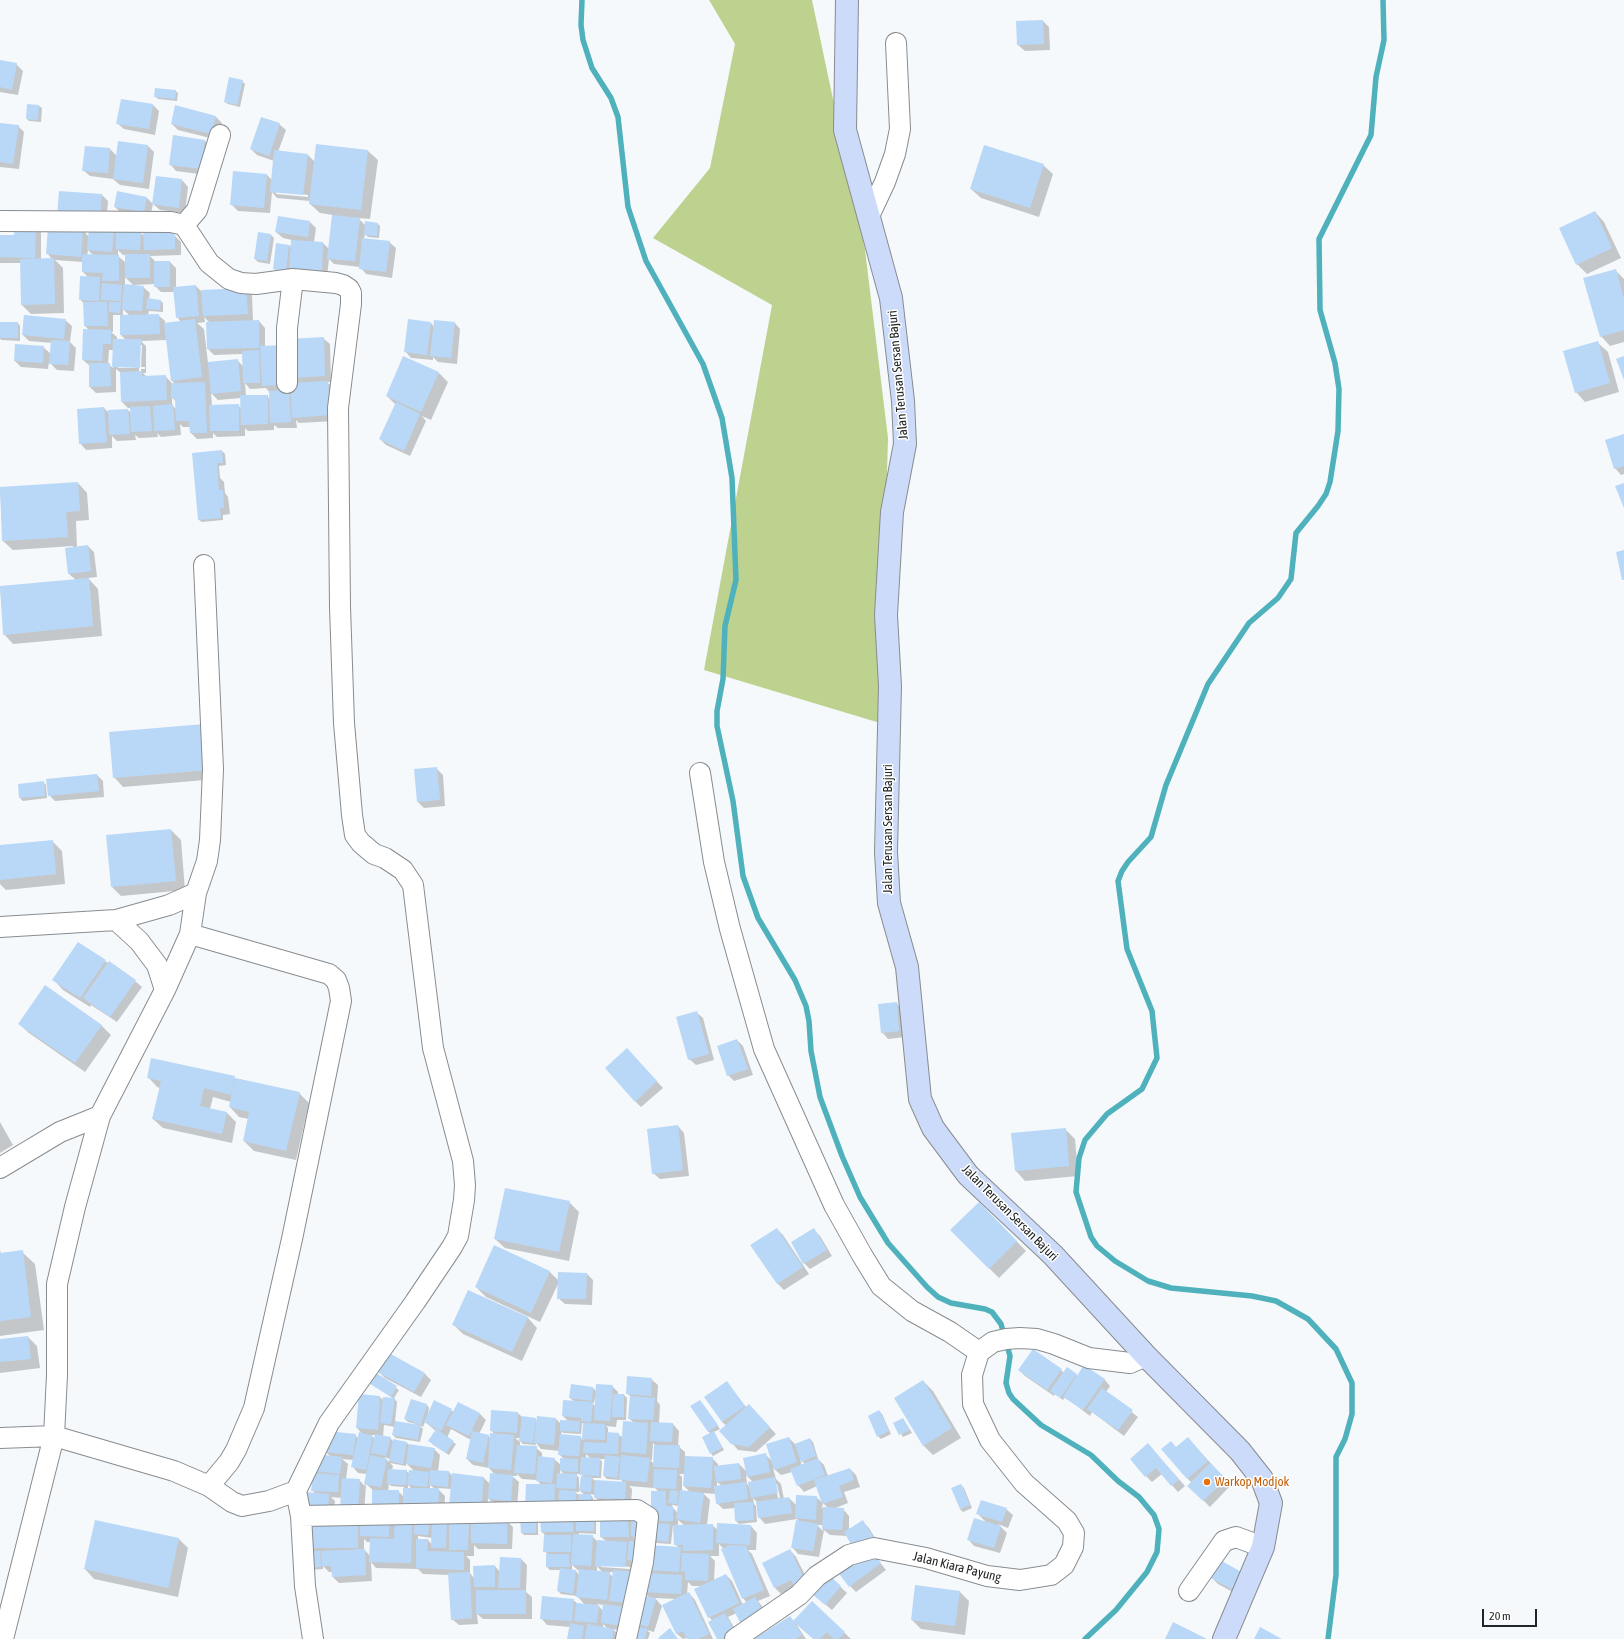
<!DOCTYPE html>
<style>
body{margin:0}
#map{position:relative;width:1624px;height:1639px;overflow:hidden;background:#f5f9fc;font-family:"Asap Condensed",sans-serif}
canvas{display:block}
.scale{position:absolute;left:1482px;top:1609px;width:55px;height:18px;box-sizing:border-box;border:2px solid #222425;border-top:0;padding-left:5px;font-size:12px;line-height:14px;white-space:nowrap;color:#222425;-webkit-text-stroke:3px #fff;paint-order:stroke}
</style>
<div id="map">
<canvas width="1624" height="1639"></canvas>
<div class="scale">20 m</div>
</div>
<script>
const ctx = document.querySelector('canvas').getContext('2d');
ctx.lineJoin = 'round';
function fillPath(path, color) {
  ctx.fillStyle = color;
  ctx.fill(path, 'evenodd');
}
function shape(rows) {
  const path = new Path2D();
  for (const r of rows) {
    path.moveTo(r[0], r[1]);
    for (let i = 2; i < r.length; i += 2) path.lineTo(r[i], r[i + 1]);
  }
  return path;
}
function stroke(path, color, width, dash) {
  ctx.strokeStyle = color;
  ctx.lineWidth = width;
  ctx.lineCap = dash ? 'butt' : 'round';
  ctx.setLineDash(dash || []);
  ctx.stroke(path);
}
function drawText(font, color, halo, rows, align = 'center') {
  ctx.font = font + ' "Asap Condensed",sans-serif';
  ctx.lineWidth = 3;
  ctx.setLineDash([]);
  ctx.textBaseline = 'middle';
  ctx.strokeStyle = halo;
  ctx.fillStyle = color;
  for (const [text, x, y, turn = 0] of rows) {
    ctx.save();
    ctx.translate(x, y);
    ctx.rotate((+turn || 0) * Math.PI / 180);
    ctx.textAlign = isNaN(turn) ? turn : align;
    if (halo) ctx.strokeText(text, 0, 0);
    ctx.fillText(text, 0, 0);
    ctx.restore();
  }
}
fillPath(shape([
 [709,0,812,0,865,250,888,438,880,723,704,670,772,305,653,238,710,168,735,44]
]), '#bdd28e');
fillPath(shape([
 [1043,21,1049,27,1050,50,1025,51,1018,45],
 [0,61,16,64,23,71,18,95,0,92],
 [242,81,245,84,240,107,228,104,225,102],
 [175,91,178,93,177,101,158,99,155,96],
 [153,105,159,111,155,135,124,129,117,123],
 [39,106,42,108,41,122,29,121,27,119],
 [216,117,222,123,218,140,178,130,172,124],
 [0,124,18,126,24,132,19,169,0,167],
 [279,124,286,130,278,152,308,155,315,162,317,145,368,151,378,160,370,219,358,218,366,226,378,224,380,226,379,238,368,237,365,234,364,239,389,242,396,248,392,278,366,274,360,267,334,264,329,259,327,277,296,275,289,268,289,273,277,271,274,269,289,245,292,248,292,240,283,238,276,232,310,222,316,228,314,242,323,243,329,249,333,215,320,213,310,204,310,201,277,198,272,192,270,213,238,211,231,204,266,174,272,180,274,161,257,155,251,149],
 [276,191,308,195,308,197,276,194],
 [205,141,211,147,207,175,176,171,170,164],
 [148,146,154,152,149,189,120,185,113,179,90,176,83,170,110,149,117,156],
 [1043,165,1053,174,1039,217,981,198,971,189],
 [156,177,182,180,188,187,185,213,160,210,153,204],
 [60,192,102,195,108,201,106,224],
 [147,198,153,204,150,218,121,213,115,207],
 [1595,212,1604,222,1621,258,1587,274,1577,264],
 [16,224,41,231,41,259,52,259,47,253,83,230,89,237,113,230,116,232,140,232,145,237,175,236,181,242,181,255,150,256,156,262,170,262,176,268,176,288,196,286,201,291,246,289,252,295,253,321,259,321,265,328,265,347,281,346,323,338,330,344,331,382,327,382,333,388,335,421,299,423,296,420,297,428,278,428,274,425,274,430,248,431,245,428,245,436,217,437,213,433,213,438,197,439,191,433,191,427,183,427,180,424,181,435,161,437,157,433,158,437,139,438,135,435,136,440,117,441,112,436,112,448,86,450,80,443,104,408,109,413,128,410,131,413,131,408,128,408,122,402,121,373,116,369,116,392,96,393,90,387,90,366,83,360,89,330,85,326,84,304,80,299,88,277,83,272,83,262,55,260,63,268,64,313,31,314,22,305,21,263,0,263,0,236,15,236],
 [88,250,94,256,87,256],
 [118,250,123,255,126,255,126,263,118,256],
 [125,277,133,285,155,284,155,286,161,292,175,292,177,317,181,322,165,324,165,321,158,315,148,315,149,311,163,312,163,303,161,301,149,299,150,293,143,287,125,285],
 [123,309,130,316,123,316],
 [113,315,121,315,121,335,126,340,117,340,117,337,111,332,113,332],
 [204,317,210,323,208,349,214,355,243,354,244,367,237,360,208,363,204,329,197,323,205,322],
 [167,340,172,381,176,384,172,384,171,382,165,376,146,376,143,373,146,373,146,346,141,341],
 [139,345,142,345,141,367,145,367,145,369,141,369,141,373,139,372,139,368,118,368,118,366],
 [109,350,113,350,113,368,108,364],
 [245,383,250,389,266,388,270,393,270,399,267,396,246,396],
 [211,393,218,400,241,398,241,408,238,405,212,406],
 [172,398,176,401,176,409,172,405],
 [259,234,271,235,274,238,270,264,258,262,255,259],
 [1615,270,1624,279,1624,342,1610,346,1601,336],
 [24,316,65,320,72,326,70,342,76,348,74,371,57,370,49,362,48,369,21,367,15,361,43,347,51,354,52,343,29,341,23,335],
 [454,322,460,329,457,364,438,362,433,357,433,360,411,358,405,351,431,323,434,327],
 [0,323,18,323,20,326,20,341,2,340,0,339],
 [1598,343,1608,352,1619,392,1585,402,1576,392],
 [439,373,448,382,431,420,422,416,426,421,410,456,386,445,380,439,396,405,387,396],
 [1624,435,1624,474,1621,475,1615,468],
 [222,451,225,454,226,465,219,466,220,478,224,482,225,493,228,497,230,514,223,515,223,520,202,522,199,520,193,454],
 [78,483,87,493,89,520,76,521,77,548,88,546,94,552,97,577,88,578,98,589,102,636,13,644,4,634,0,587,76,580,69,574,73,548,73,546,13,550,3,541,0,488],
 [213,734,217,779,123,787,114,777],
 [436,768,443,775,445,806,424,808,418,802,415,770],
 [97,775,103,781,104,797,55,801,49,795],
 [43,782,46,785,47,798,23,801,20,798],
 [171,830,181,840,185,890,121,896,112,887],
 [52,841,62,851,65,884,6,890,0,884,0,846],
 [105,961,135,981,142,987,117,1022,91,1005,90,1007,63,990,54,980],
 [896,1003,903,1009,905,1037,888,1039,882,1032],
 [696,1012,703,1018,714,1060,696,1065,689,1059],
 [19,1024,101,1025,111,1035,85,1072,29,1033],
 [737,1040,743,1046,753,1075,734,1081,728,1075],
 [633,1056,663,1088,641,1107,635,1101],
 [152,1059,299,1093,309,1103,296,1160,254,1151,244,1141,249,1119,239,1117,230,1107,231,1102,213,1097,210,1109,227,1113,236,1122,232,1143,163,1128,153,1119,160,1088,157,1087,148,1077],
 [0,1122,13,1145,0,1153],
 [678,1126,684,1133,689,1176,660,1179,653,1173],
 [1065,1129,1075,1139,1078,1176,1025,1181,1016,1171,1012,1134],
 [569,1202,579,1212,569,1261,505,1248,495,1239],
 [979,1203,1026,1251,999,1278,951,1230],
 [777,1229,783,1235,809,1274,784,1290,778,1284,752,1245],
 [814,1230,820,1236,832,1256,810,1269,804,1263],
 [495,1247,550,1272,559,1281,587,1274,593,1280,592,1305,565,1304,558,1298,559,1282,540,1322,486,1297,476,1287],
 [0,1250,1,1254,22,1252,35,1264,44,1330,0,1336],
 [468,1291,528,1318,537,1328,522,1361,463,1334,453,1324],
 [28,1337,37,1346,40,1368,0,1373,0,1340],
 [1067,1368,1078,1376,1104,1379,1110,1386,1106,1392,1138,1417,1124,1436,1092,1412,1090,1416,1065,1397,1063,1400,1055,1394,1054,1396,1025,1376,1019,1370,1061,1370,1064,1373],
 [379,1372,424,1373,431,1380,421,1397,385,1378],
 [373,1373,399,1390,394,1398,397,1402,395,1422,416,1426,416,1424,408,1422,405,1419,427,1405,429,1408,428,1413,429,1413,435,1401,454,1412,458,1404,480,1414,486,1420,479,1434,488,1436,491,1438,495,1435,491,1430,492,1411,518,1413,522,1417,535,1419,537,1421,538,1418,556,1419,561,1424,568,1421,563,1416,575,1402,570,1398,572,1385,593,1388,597,1392,612,1386,618,1392,618,1395,624,1395,627,1398,626,1420,617,1420,616,1427,606,1426,608,1428,608,1433,618,1434,623,1438,634,1423,629,1418,631,1397,628,1394,651,1379,658,1385,657,1401,660,1405,659,1424,673,1424,679,1431,678,1446,685,1452,685,1457,712,1458,718,1464,718,1466,739,1464,747,1472,765,1454,772,1461,789,1438,795,1444,810,1439,813,1442,818,1459,824,1465,828,1476,850,1469,856,1475,860,1487,844,1492,848,1503,833,1509,843,1509,849,1516,849,1530,863,1522,869,1528,878,1543,848,1536,830,1535,824,1530,819,1557,798,1554,792,1547,800,1522,797,1519,765,1524,759,1517,757,1502,753,1498,754,1504,756,1506,757,1522,739,1524,736,1521,735,1508,723,1509,717,1503,716,1494,703,1493,710,1500,707,1525,712,1525,718,1530,718,1524,751,1526,757,1533,756,1550,748,1550,752,1554,770,1596,758,1601,761,1605,770,1620,737,1613,728,1617,740,1638,718,1639,712,1620,709,1617,701,1586,692,1586,688,1582,687,1594,689,1593,695,1600,713,1639,688,1639,687,1638,683,1639,677,1634,664,1605,676,1599,655,1598,662,1606,654,1632,647,1630,650,1633,648,1639,629,1639,629,1632,613,1629,620,1636,619,1639,568,1639,570,1627,547,1625,541,1618,573,1600,578,1604,585,1605,577,1596,561,1594,558,1591,561,1570,550,1570,547,1567,547,1555,549,1555,544,1551,545,1535,542,1532,573,1518,577,1522,594,1518,596,1521,596,1534,579,1533,579,1535,592,1536,597,1541,606,1541,601,1537,628,1518,632,1522,634,1537,648,1538,648,1539,634,1538,640,1563,632,1562,631,1573,638,1599,650,1598,644,1592,652,1574,648,1570,679,1548,675,1544,674,1525,673,1525,671,1544,655,1543,652,1540,659,1492,654,1487,653,1488,629,1486,632,1489,631,1505,560,1509,537,1480,522,1479,517,1474,517,1476,512,1476,519,1482,517,1507,495,1505,488,1498,487,1516,452,1489,437,1488,445,1496,444,1516,373,1511,373,1490,366,1484,364,1516,342,1498,331,1497,335,1501,334,1516,312,1490,318,1475,315,1471,331,1457,325,1451,355,1435,358,1438,363,1435,357,1428,359,1395,380,1397,384,1401,394,1399,368,1381],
 [595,1398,597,1398,596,1407,592,1403,594,1403],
 [425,1422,436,1431,432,1444,449,1455,456,1444,447,1438,451,1429,471,1440,467,1459,473,1465,489,1468,495,1475,490,1484,484,1478,453,1477,449,1472,438,1471,440,1455,434,1449,409,1445,407,1443,394,1440,394,1442,390,1438,383,1437,384,1425,395,1427,393,1435,396,1438,420,1442,423,1429,419,1425,423,1427],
 [582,1423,584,1423,583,1440,580,1437,561,1435,562,1431,563,1433,581,1434],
 [371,1435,376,1435,375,1439],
 [515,1438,520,1438,520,1442],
 [520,1441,523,1444,535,1445,535,1447,520,1446],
 [536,1443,541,1449,559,1451,559,1454,564,1459,561,1465,554,1459,542,1458,542,1453,535,1447],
 [653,1443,655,1445,654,1464,650,1460,652,1460],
 [586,1454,590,1458,586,1458],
 [384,1457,390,1459,389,1462],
 [342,1459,353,1460,352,1466,358,1473,367,1474,365,1486,359,1480,346,1479,348,1464],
 [600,1459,606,1459,604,1476,607,1479,621,1480,624,1483,595,1481,592,1478,601,1478,602,1462],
 [800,1459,805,1464,802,1466],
 [390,1463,406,1466,406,1463,414,1471,410,1474,406,1471,392,1470,393,1466],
 [773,1468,781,1475,792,1472,798,1485,804,1492,817,1486,823,1503,816,1497,797,1506,789,1498,784,1499,781,1484,776,1479],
 [560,1470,564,1474,560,1474],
 [576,1474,581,1474,584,1477,580,1491,585,1495,580,1496,575,1492,579,1492,579,1478],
 [679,1474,685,1474,684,1486,690,1492,682,1491,682,1477],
 [746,1475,753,1482,751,1488,747,1484],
 [717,1482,722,1486,717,1487],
 [389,1484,391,1486,404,1487,404,1497,398,1491,388,1491],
 [775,1484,777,1484,780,1498,778,1498],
 [408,1485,412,1489,408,1489],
 [430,1485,435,1489,430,1489],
 [590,1494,595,1495,595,1497,599,1501,593,1501,593,1498],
 [823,1503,828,1508,822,1508],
 [672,1505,679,1506,678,1513,672,1507],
 [678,1520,684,1525,678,1525],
 [817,1525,823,1525,823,1531],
 [719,1544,724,1549,743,1598,747,1603,743,1605,732,1581,726,1575,714,1580,715,1561,710,1556,719,1556],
 [572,1565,579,1571,579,1575,576,1571,572,1571],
 [601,1565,630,1567,630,1569,601,1567],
 [597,1566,603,1573,597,1572],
 [608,1572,614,1572,613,1577],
 [597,1604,604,1605,603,1611],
 [603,1624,608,1629,603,1628],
 [923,1381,933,1391,961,1438,933,1455,923,1445],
 [726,1382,747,1408,755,1412,776,1434,756,1452,738,1450,732,1443,727,1426,722,1422],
 [703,1404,720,1429,714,1432,724,1450,713,1456,711,1453,711,1434,708,1431],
 [879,1411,882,1414,891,1434,881,1439,878,1436],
 [903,1419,912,1433,903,1437,895,1424],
 [1194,1445,1231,1485,1210,1507,1189,1486,1192,1483,1187,1478,1176,1448],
 [1154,1451,1185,1486,1178,1492,1162,1474,1152,1482,1146,1476],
 [961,1485,964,1488,972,1508,963,1512,960,1509],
 [1006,1509,1013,1515,1008,1528,998,1524,1007,1533,1000,1553,974,1546,968,1539,986,1522,977,1513],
 [521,1518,538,1521,538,1535,524,1535,522,1533],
 [389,1519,396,1526,450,1519,507,1521,513,1527,512,1549,478,1549,474,1545,474,1556,466,1556,470,1560,470,1573,474,1578,495,1566,500,1572,521,1559,527,1565,526,1592,532,1597,532,1619,483,1619,477,1614,478,1624,459,1625,452,1619,450,1575,423,1574,418,1569,376,1568,371,1562,372,1581,339,1583,333,1577,333,1572,329,1572,323,1566,323,1569,309,1570,304,1521],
 [418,1536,432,1538,432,1545,428,1540,418,1540],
 [364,1539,367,1542,371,1542,370,1556,364,1549],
 [179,1539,188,1548,178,1597,94,1579,85,1569],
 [790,1550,796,1557,812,1589,795,1587,781,1594,775,1588],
 [873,1554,886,1570,856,1592,850,1586,854,1567],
 [1221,1562,1244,1598,1218,1584,1212,1578],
 [829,1576,847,1593,832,1610,820,1600],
 [959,1591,969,1601,965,1635,921,1629,912,1620],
 [812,1602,851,1639,814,1639,796,1624,806,1639,756,1639,790,1617,794,1621]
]), '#0003');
stroke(shape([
 [582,0,581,25,583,40,592,68,611,98,618,117,628,207,646,261,703,364,722,418,732,478,736,580,725,626,723,679,717,711,717,726,733,801,743,876,758,918,795,980,806,1006,809,1021,811,1051,820,1097,842,1156,860,1197,888,1243,927,1287,938,1297,951,1303,985,1309,992,1312,1001,1324,1010,1356,1006,1383,1009,1393,1013,1399,1041,1425,1091,1455,1118,1481,1139,1497,1154,1515,1159,1529,1157,1552,1147,1572,1116,1610,1085,1639],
 [1328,1639,1336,1575,1336,1457,1345,1439,1352,1414,1352,1383,1336,1349,1308,1319,1276,1301,1252,1296,1171,1288,1148,1281,1115,1261,1097,1246,1091,1237,1076,1192,1079,1158,1085,1140,1107,1114,1142,1089,1157,1058,1152,1011,1127,949,1118,881,1122,871,1128,862,1151,837,1166,785,1208,684,1249,623,1278,598,1291,579,1296,533,1318,506,1326,494,1330,482,1338,431,1339,389,1335,363,1320,310,1319,239,1371,135,1376,77,1384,40,1383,0]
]), '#4fb1bc', 5.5);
fillPath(shape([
 [1043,20,1044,44,1017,45,1016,21],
 [0,60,17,63,12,90,0,87],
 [229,77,243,80,237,105,224,102],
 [155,88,176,90,175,99,154,97],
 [121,99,153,104,149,129,116,124],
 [27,104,39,105,38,120,26,119],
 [175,105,216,116,211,134,171,124],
 [261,117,280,123,269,156,250,149],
 [0,123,19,125,13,164,0,162],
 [173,135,205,140,201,169,169,165],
 [118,141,148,145,143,183,113,179],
 [316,144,368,150,361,210,309,204],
 [984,145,1044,164,1030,208,970,189],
 [85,146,110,148,108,173,82,171],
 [274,150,308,154,303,195,270,192],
 [233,171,267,174,264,208,230,205],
 [156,176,182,179,179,208,152,204],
 [59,191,102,194,100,218,57,216],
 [117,191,147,197,144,212,114,207],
 [1595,211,1612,248,1576,265,1559,228],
 [332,215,360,218,355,261,327,259],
 [278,216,310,221,308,237,275,232],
 [365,221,378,223,377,236,364,235],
 [15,223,36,224,35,258,0,257,0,235,14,235],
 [48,226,83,229,81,257,46,254],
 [89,227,114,229,112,252,87,250],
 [116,231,141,231,140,250,116,249],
 [167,231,175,235,175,249,144,250,143,232],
 [258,232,271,234,267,261,254,259],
 [362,238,390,241,386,272,359,269],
 [291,240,323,242,322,272,289,269],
 [276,243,289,245,286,271,273,269],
 [82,254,119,255,119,281,102,281,103,273,82,272],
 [125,254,150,254,150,278,125,278],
 [54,258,55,304,21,305,20,259],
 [154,261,170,261,170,287,154,287],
 [1616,269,1624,299,1624,330,1600,337,1583,278],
 [80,276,100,277,99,301,79,300],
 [102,283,122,285,121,301,101,300],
 [124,284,144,286,142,311,122,310],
 [196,285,199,316,176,318,173,287],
 [246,288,248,314,203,316,201,290],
 [147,298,161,300,160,310,146,309],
 [83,302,107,302,108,326,84,326],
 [109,302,121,302,120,313,109,312],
 [159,314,160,334,120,335,120,315],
 [24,315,66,319,64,339,22,335],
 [195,319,202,377,171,381,164,323],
 [408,319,431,322,427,355,404,352],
 [259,320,259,348,207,349,206,322],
 [434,320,455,322,451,358,430,356],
 [0,322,18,322,18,338,0,338],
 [83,329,111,330,111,344,103,344,102,361,82,360],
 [324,337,325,376,290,378,288,339],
 [113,339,141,339,140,368,112,367],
 [51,340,70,341,68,365,49,364],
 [1598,341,1610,383,1575,393,1563,351],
 [15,344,44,346,43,363,14,361],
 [282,345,284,385,262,386,260,346],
 [259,350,260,383,243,383,242,351],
 [403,356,439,372,421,412,386,396],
 [1624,356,1624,380,1616,359],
 [238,359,241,391,211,394,208,362],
 [89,363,110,363,111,386,89,387],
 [142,371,142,376,166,375,167,400,121,402,120,372],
 [328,381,330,415,292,418,290,383],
 [205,382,207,433,190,433,189,421,176,421,175,399,171,398,171,383],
 [289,390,291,422,270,423,269,391],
 [240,395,268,395,268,424,241,425],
 [396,402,420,414,404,451,379,439],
 [173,404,175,430,154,431,153,406],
 [239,404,239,431,210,431,209,405],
 [150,406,152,431,131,432,130,407],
 [104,407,107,442,79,444,77,409],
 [128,409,130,434,109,435,108,410],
 [1624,434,1624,466,1614,469,1605,440],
 [222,450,223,463,217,463,219,490,223,490,224,508,220,508,221,518,198,520,192,453],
 [78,482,80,511,66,512,68,537,2,541,0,487],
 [1624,483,1624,508,1615,486],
 [88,545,91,571,68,574,65,548],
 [1624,550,1624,580,1622,580,1616,552],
 [89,578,93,626,3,635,0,586],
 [204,724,208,770,113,778,109,732],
 [437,767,440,800,417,802,414,769],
 [97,774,99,791,48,796,46,779],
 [44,781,45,796,19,798,18,784],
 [171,829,176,881,111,887,106,835],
 [53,840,56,874,0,880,0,845],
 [78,942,106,960,80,998,52,980],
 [109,961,136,980,110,1017,83,998],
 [45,985,102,1025,75,1063,18,1024],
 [897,1002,899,1031,881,1033,878,1004],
 [697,1011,709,1054,688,1060,676,1017],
 [737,1039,748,1069,727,1076,717,1046],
 [627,1048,657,1081,635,1102,605,1068],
 [151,1058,235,1076,231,1095,204,1088,200,1106,227,1112,222,1134,152,1119,161,1081,147,1078],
 [235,1078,300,1092,286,1151,243,1141,249,1112,229,1107],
 [678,1125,683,1170,652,1174,647,1129],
 [1066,1128,1069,1166,1015,1171,1011,1133],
 [505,1188,570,1201,559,1252,494,1239],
 [979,1202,1017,1241,989,1269,950,1230],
 [777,1228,803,1267,777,1284,750,1245],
 [814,1228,827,1250,803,1264,791,1242],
 [494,1245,550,1271,531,1313,475,1287],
 [23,1250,31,1317,0,1321,0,1253],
 [558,1272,587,1273,586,1299,557,1299],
 [468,1290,528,1317,512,1352,452,1325],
 [28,1336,31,1359,0,1362,0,1339],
 [1033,1349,1062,1369,1047,1390,1018,1370],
 [389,1353,425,1373,414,1392,378,1372],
 [1084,1365,1105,1379,1083,1410,1063,1397],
 [1067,1367,1077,1374,1060,1398,1050,1391],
 [373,1371,397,1386,391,1397,367,1382],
 [627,1376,652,1378,651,1396,626,1394],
 [923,1380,952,1428,923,1446,894,1398],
 [727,1381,745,1406,722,1422,704,1397],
 [571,1384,593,1387,592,1401,569,1398],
 [596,1384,613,1385,610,1421,594,1420],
 [1102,1388,1133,1410,1118,1430,1087,1409],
 [359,1394,380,1396,378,1430,356,1428],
 [613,1394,624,1394,624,1417,612,1417],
 [630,1396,655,1398,653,1420,628,1419],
 [383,1397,395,1398,391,1424,380,1423],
 [411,1399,427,1404,421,1425,404,1419],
 [434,1400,452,1409,441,1431,424,1422],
 [563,1400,593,1402,591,1422,581,1421,581,1418,562,1416],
 [700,1400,718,1425,708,1432,690,1406],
 [458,1402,480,1413,469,1436,446,1425],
 [749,1404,770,1427,749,1447,731,1444,719,1431],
 [491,1410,518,1412,517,1433,490,1431],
 [879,1410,889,1431,877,1437,868,1416],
 [522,1416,536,1418,533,1443,519,1441],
 [537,1416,556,1418,554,1445,534,1443],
 [903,1418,910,1430,899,1435,893,1423],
 [560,1420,580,1421,579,1432,560,1431],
 [395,1421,420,1425,418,1440,392,1435],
 [623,1421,648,1423,646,1454,621,1452],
 [651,1422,673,1423,672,1442,650,1441],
 [583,1423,605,1424,605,1440,582,1439],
 [436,1429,454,1441,446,1453,428,1441],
 [327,1431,356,1434,353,1455,324,1452],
 [472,1431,489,1435,483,1463,466,1459],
 [714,1431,722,1448,710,1454,702,1437],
 [359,1432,373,1436,366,1470,351,1467],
 [607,1432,619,1433,618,1454,583,1453,584,1442,607,1443],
 [490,1433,514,1435,511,1470,488,1468],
 [375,1434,391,1437,386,1456,371,1453],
 [560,1434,581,1436,579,1456,558,1455],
 [789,1437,797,1462,774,1470,766,1444],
 [1188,1437,1208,1461,1187,1479,1161,1449,1171,1441,1176,1447],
 [810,1438,816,1456,801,1462,795,1444],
 [393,1439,407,1442,403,1464,389,1461],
 [1148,1443,1179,1480,1171,1486,1156,1468,1145,1477,1130,1459],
 [409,1444,435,1448,431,1468,406,1464],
 [517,1445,537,1446,535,1474,514,1473],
 [654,1445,680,1445,679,1468,653,1467],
 [766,1453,770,1472,747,1477,743,1458],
 [315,1454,342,1457,340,1474,314,1471],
 [370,1455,387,1459,381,1487,364,1484],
 [605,1455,620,1457,617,1478,603,1476],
 [621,1455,650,1458,647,1482,619,1480],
 [538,1456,555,1458,552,1483,536,1481],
 [685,1456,713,1457,711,1488,683,1486],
 [581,1457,600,1458,599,1476,580,1475],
 [560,1458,578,1459,578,1472,560,1471],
 [818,1458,825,1475,797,1486,790,1469],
 [739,1463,741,1479,716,1482,714,1466],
 [1210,1463,1226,1479,1203,1501,1187,1486],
 [850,1468,854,1480,839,1486,843,1497,822,1504,814,1480],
 [388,1469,407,1470,406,1485,387,1484],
 [654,1469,677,1470,676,1489,653,1488],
 [409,1470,429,1472,427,1487,407,1485],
 [430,1470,449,1471,448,1487,429,1485],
 [313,1473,339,1475,338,1492,311,1491],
 [452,1473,484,1477,481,1510,449,1507],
 [490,1473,513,1475,511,1501,488,1499],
 [557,1473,577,1474,576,1489,556,1488],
 [581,1476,592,1477,591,1492,579,1491],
 [775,1477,778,1493,751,1498,748,1482],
 [342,1478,360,1479,358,1510,340,1509],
 [595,1480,626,1482,625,1499,594,1498],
 [746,1482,748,1499,716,1504,714,1486],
 [526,1484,555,1484,554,1509,525,1508],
 [961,1484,970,1505,960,1509,951,1488],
 [403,1488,439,1488,438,1510,403,1509],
 [372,1490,399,1490,399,1511,372,1511],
 [559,1490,576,1491,575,1509,558,1508],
 [670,1490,678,1491,677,1504,668,1503],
 [680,1490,704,1493,700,1523,676,1519],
 [651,1491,666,1491,666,1506,673,1506,673,1521,651,1521],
 [304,1492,329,1494,328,1510,302,1509],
 [579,1494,591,1494,591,1500,608,1500,607,1510,578,1509],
 [796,1495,817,1496,816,1520,795,1518],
 [789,1497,792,1513,758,1518,756,1502],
 [981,1500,1007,1508,1002,1522,976,1514],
 [753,1502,754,1520,735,1521,734,1503],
 [823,1507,844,1508,842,1530,822,1529],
 [415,1517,430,1518,428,1535,414,1534],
 [520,1517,536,1517,536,1533,521,1533],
 [540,1517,573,1517,573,1532,541,1532],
 [576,1517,594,1517,594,1531,576,1531],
 [600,1517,628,1517,629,1537,600,1537],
 [631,1517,646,1518,645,1537,631,1536],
 [358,1518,358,1548,304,1548,303,1520],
 [360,1518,389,1518,389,1537,360,1536],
 [395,1518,412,1519,411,1563,369,1562,370,1538,394,1539],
 [449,1518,469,1519,468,1550,449,1550],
 [974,1518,1001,1526,994,1548,967,1540],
 [432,1519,447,1519,446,1548,431,1548],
 [95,1520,179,1538,168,1588,84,1569],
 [471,1520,507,1520,507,1544,471,1543],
 [796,1520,818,1524,813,1551,791,1548],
 [863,1520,873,1537,853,1548,844,1532],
 [653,1523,670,1524,668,1542,651,1540],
 [717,1523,751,1525,750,1545,716,1543],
 [713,1524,713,1550,683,1551,683,1545,674,1545,673,1525],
 [573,1534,593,1535,591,1566,571,1565],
 [544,1535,571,1535,571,1552,543,1552],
 [416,1539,428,1539,427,1551,464,1552,464,1570,416,1568],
 [597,1540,627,1542,625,1567,595,1566],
 [629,1541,639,1542,638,1561,627,1560],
 [648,1545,681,1547,679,1572,647,1570],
 [730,1545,746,1546,764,1590,742,1599,721,1549],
 [365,1549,366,1575,332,1577,331,1566,322,1566,321,1551],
 [790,1549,806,1583,795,1588,791,1580,774,1588,762,1563],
 [305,1551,320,1551,321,1567,305,1568],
 [873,1552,881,1563,849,1587,837,1571,850,1562,853,1566],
 [682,1553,709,1554,708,1581,685,1580,685,1572,681,1572],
 [546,1554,569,1554,570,1567,546,1567],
 [500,1557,521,1558,520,1588,498,1588],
 [1220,1560,1247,1575,1237,1592,1211,1578],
 [495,1565,495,1587,474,1587,473,1566],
 [560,1568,576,1570,573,1594,557,1591],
 [579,1569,610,1572,607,1600,576,1597],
 [613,1570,634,1572,631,1603,609,1601],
 [470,1572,472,1618,451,1620,448,1573],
 [644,1573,682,1575,681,1594,643,1592],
 [726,1574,739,1603,708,1618,694,1589],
 [829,1575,841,1586,825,1605,812,1594],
 [915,1585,960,1591,955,1626,911,1620],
 [476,1590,526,1590,526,1614,476,1614],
 [689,1592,709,1634,698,1639,687,1639,683,1631,676,1634,662,1605],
 [640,1594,656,1599,648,1627,631,1622],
 [542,1596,574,1599,572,1621,540,1619],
 [755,1597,764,1614,742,1626,733,1609],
 [812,1601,845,1632,839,1639,834,1639,827,1632,820,1639,813,1639,793,1621],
 [576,1603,599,1605,597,1623,574,1621],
 [603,1604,626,1607,623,1626,601,1623],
 [725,1613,735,1632,721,1639,717,1639,708,1622],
 [790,1616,802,1635,795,1639,754,1639],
 [1173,1622,1207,1639,1165,1639],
 [570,1623,584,1626,582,1639,567,1639],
 [587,1624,614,1629,612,1639,585,1639],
 [632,1625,647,1629,645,1639,628,1639],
 [1260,1627,1282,1639,1254,1639],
 [670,1628,678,1639,659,1639,658,1638]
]), '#b9d8f8');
const minor = shape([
 [869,216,885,182,895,154,900,129,896,43],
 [0,221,171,222,184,225,209,263,229,279,241,283,256,284,293,279,336,283,343,285,349,289,351,293,351,304,338,408,340,607,344,723,352,815,355,835,361,843,374,854,385,858,403,870,413,885,433,1048,463,1161,465,1185,464,1200,458,1236,452,1247,415,1302,329,1423,296,1491,301,1516,305,1586,313,1639],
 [184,225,197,210,220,135],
 [287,383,287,328,293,279],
 [700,773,714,862,730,929,764,1049,834,1205,862,1255,881,1286,912,1311,950,1332,979,1352],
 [116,920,169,905,196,893],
 [0,927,116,920,139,941,157,965,165,990,100,1116,75,1207,57,1284,57,1375,54,1436,3,1639],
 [190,934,329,974,336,980,339,988,341,1001,292,1239,254,1408,236,1450,229,1462,209,1486],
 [165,990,190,934,196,893,207,861,210,840,213,769,204,565],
 [0,1168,60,1132,100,1116],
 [0,1438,54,1436,174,1471,209,1486,232,1502,242,1506,269,1501,296,1491],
 [301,1516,637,1510,648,1517,643,1562,626,1639],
 [1189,1591,1224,1541,1236,1537,1263,1547],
 [735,1639,799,1595,817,1576,849,1555,874,1548,926,1558,987,1576,1020,1580,1051,1575,1064,1565,1073,1547,1074,1533,1067,1521,1024,1483,990,1440,973,1404,972,1375,979,1352,993,1342,1006,1339,1020,1338,1037,1339,1054,1344,1089,1358,1130,1363,1146,1356]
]);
const secondary = shape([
 [847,0,845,130,891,298,903,401,905,444,892,512,886,615,890,686,886,852,889,903,907,967,920,1099,933,1128,968,1175,1053,1255,1146,1356,1240,1451,1262,1479,1271,1503,1263,1547,1224,1639]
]);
stroke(minor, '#898c8f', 22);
stroke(secondary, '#898c8f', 24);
stroke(minor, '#fff', 20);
stroke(secondary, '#ccdbfa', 22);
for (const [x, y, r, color] of [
 [1207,1482,4,"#e8710a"]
]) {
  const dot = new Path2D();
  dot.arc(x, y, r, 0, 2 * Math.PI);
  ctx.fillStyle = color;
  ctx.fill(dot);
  stroke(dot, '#fff', 1.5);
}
drawText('13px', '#222425', '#fff', [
 ["Jalan Terusan Sersan Bajuri",898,375,-95],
 ["Jalan Terusan Sersan Bajuri",888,829,-90],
 ["Jalan Terusan Sersan Bajuri",1010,1213,45],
 ["Jalan Kiara Payung",957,1567,14]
]);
drawText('13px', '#c56008', '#fff', [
 ["Warkop Modjok",1215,1482]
], 'left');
</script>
